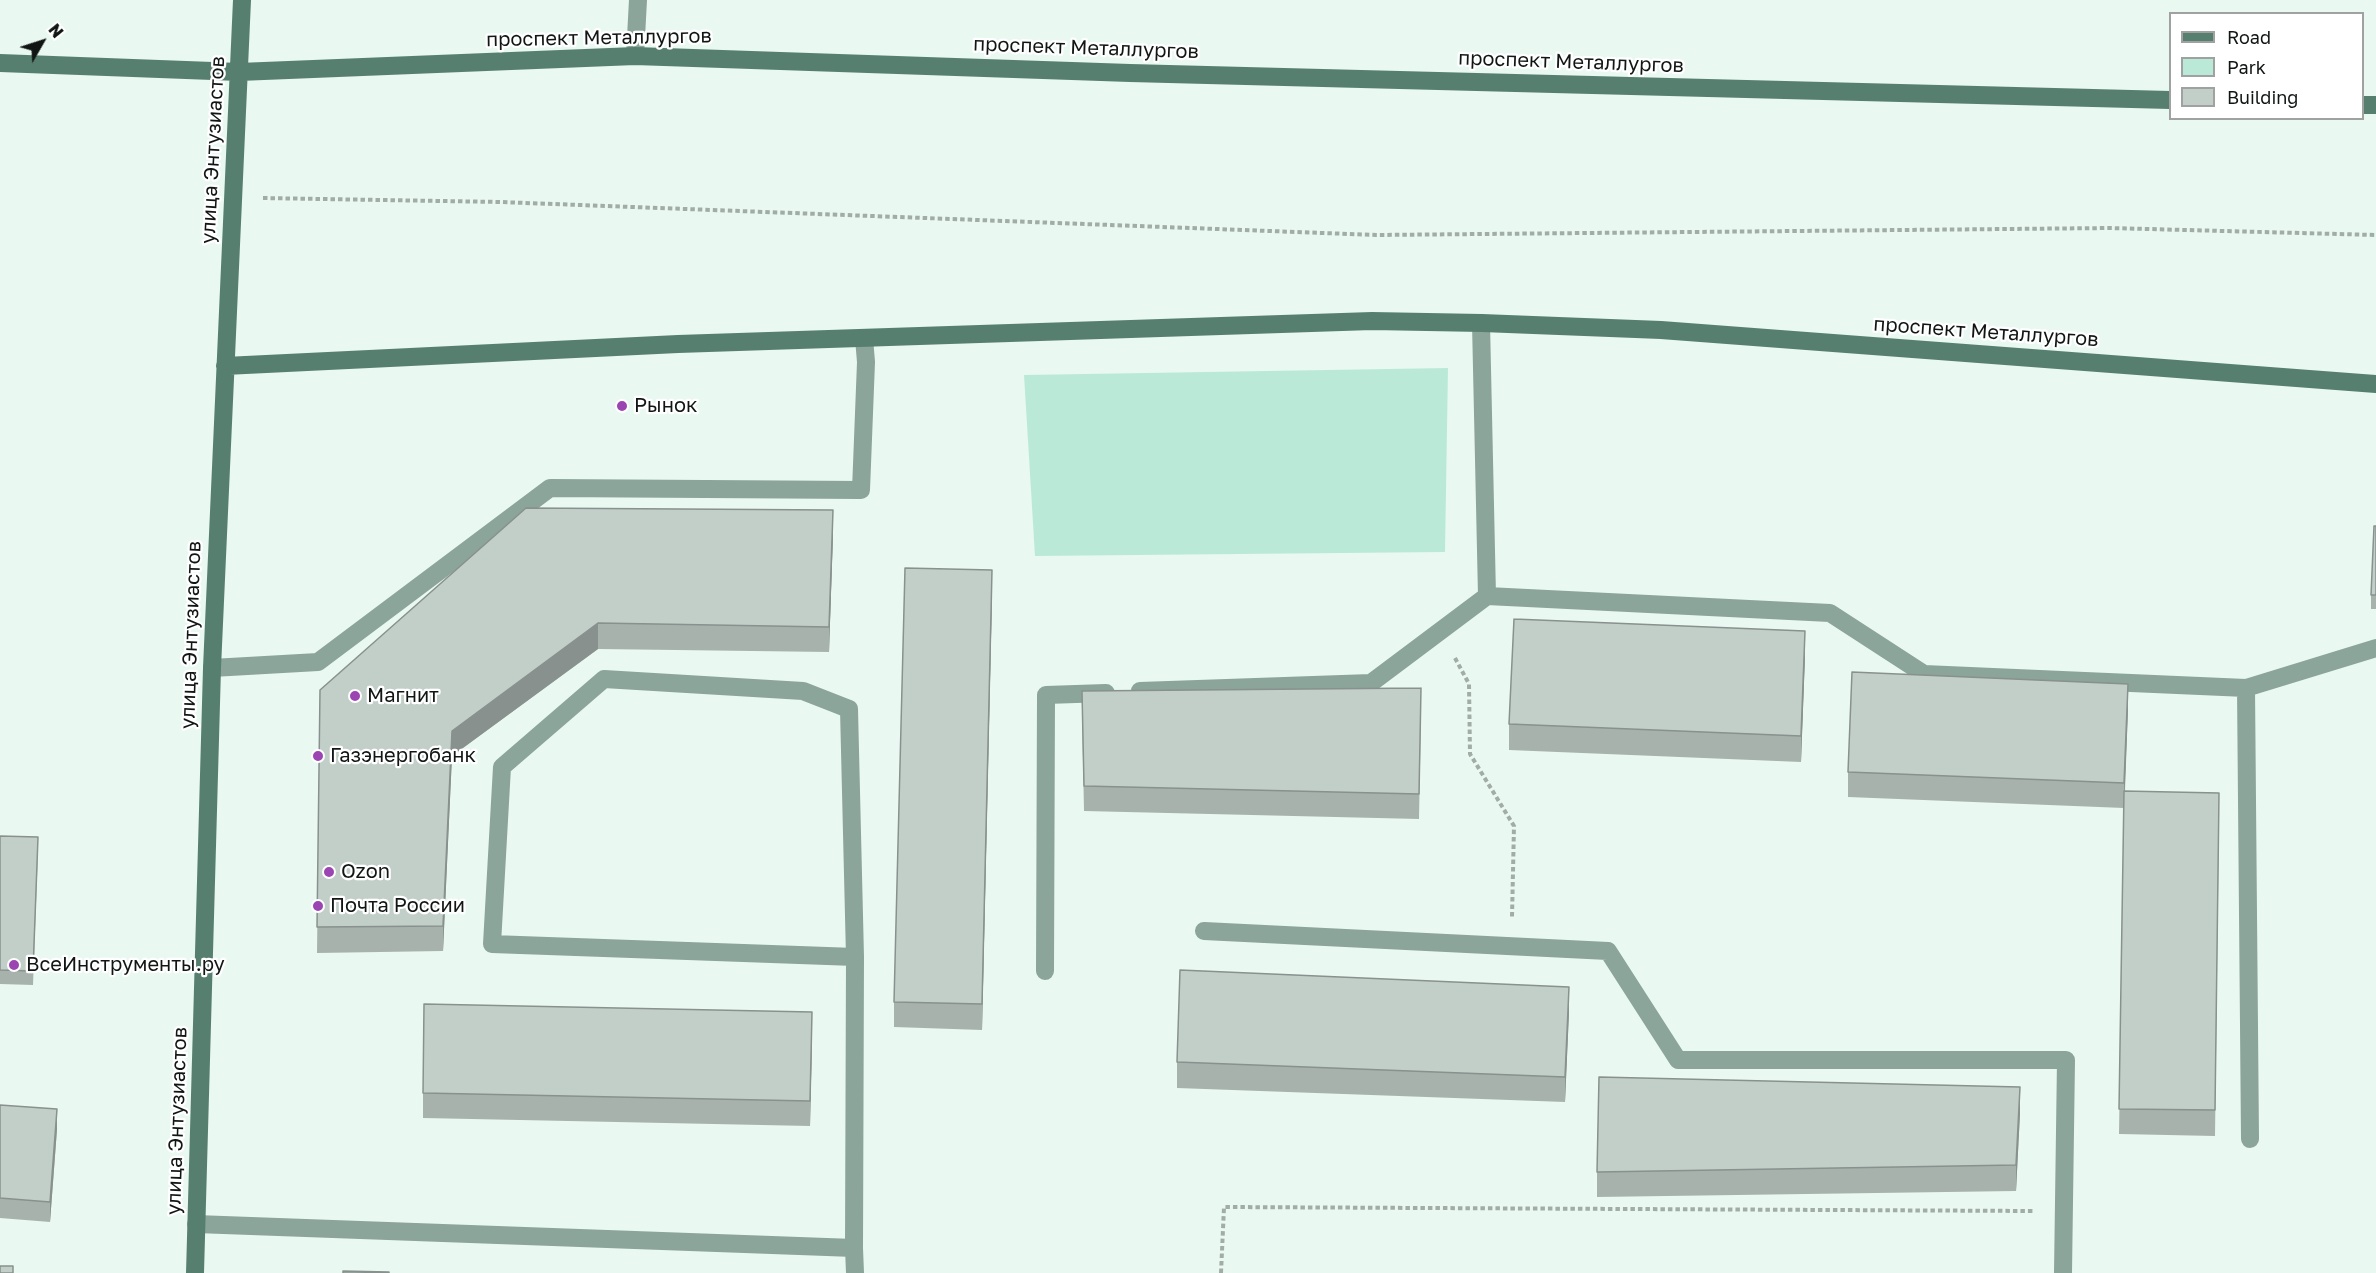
<!DOCTYPE html>
<meta charset="utf-8">
<style>
body{margin:0}
#map{position:relative;width:2376px;height:1273px;overflow:hidden;background:#eaf8f2;font-family:"Golos Text",sans-serif}
canvas{display:block}
.legend{position:absolute;left:2169px;top:12px;width:195px;height:108px;box-sizing:border-box;background:#fff;border:2px solid #a0a2a1;margin:0;padding:8px 10px;list-style:none;font-size:18px;color:#111614}
.legend li{display:flex;align-items:center;gap:12px;height:30px}
.legend b{width:30px;border:2px solid #a0a2a1}
.north{position:absolute;left:12px;top:12px;width:60px;height:60px;-webkit-text-stroke:4px #fff;paint-order:stroke;rotate:51deg;font-size:16px;font-weight:700;line-height:24px;text-align:center;color:#111614}
.north::after{content:'';display:block;margin:auto;width:21px;height:27px;background:#111614;clip-path:polygon(50% 0,100% 100%,50% 72%,0 100%)}
</style>
<div id="map">
<canvas width="2376" height="1273"></canvas>
<ul class="legend">
<li><b style="height:8px;background:#577f70"></b>Road</li>
<li><b style="height:16px;background:#baead7"></b>Park</li>
<li><b style="height:16px;background:#c2cfc9"></b>Building</li>
</ul>
<div class="north">N</div>
</div>
<script>
const ctx = document.querySelector('canvas').getContext('2d');
ctx.lineJoin = 'round';
function fillPath(path, color) {
  ctx.fillStyle = color;
  ctx.fill(path, 'evenodd');
}
function shape(rows) {
  const path = new Path2D();
  for (const r of rows) {
    path.moveTo(r[0], r[1]);
    for (let i = 2; i < r.length; i += 2) path.lineTo(r[i], r[i + 1]);
  }
  return path;
}
function stroke(path, color, width, dash) {
  ctx.strokeStyle = color;
  ctx.lineWidth = width;
  ctx.lineCap = dash ? 'butt' : 'round';
  ctx.setLineDash(dash || []);
  ctx.stroke(path);
}
function drawText(font, color, halo, rows, align = 'center') {
  ctx.font = font + ' "Golos Text",sans-serif';
  ctx.lineWidth = 4.5;
  ctx.setLineDash([]);
  ctx.textBaseline = 'middle';
  ctx.strokeStyle = halo;
  ctx.fillStyle = color;
  for (const [text, x, y, turn = 0] of rows) {
    ctx.save();
    ctx.translate(x, y);
    ctx.rotate((+turn || 0) * Math.PI / 180);
    ctx.textAlign = isNaN(turn) ? turn : align;
    if (halo) ctx.strokeText(text, 0, 0);
    ctx.fillText(text, 0, 0);
    ctx.restore();
  }
}
fillPath(shape([
 [1448,368,1445,552,1035,556,1024,375]
]), '#baead7');
stroke(shape([
 [263,198,500,202,1376,235,2110,228,2376,235],
 [1455,658,1469,684,1470,754,1514,826,1512,917],
 [1221,1273,1224,1207,2034,1211]
]), '#a1aca7', 4, [4.5, 3]);
stroke(shape([
 [1487,596,1830,613,1924,674,2246,688,2250,1139],
 [212,668,318,662,550,488,861,490,866,362,864,338],
 [2246,688,2376,648],
 [1140,691,1371,683,1487,596,1481,323],
 [1204,931,1608,951,1678,1060,2066,1060,2063,1273],
 [1045,971,1046,695,1106,693],
 [196,1224,854,1248,855,957,849,709,803,691,604,679,502,767,492,944,855,957],
 [854,1248,855,1273]
]), '#8ba59a', 18);
stroke(shape([
 [635,56,638,0]
]), '#8ba59a', 18);
stroke(shape([
 [0,63,239,72,635,56,1130,73,2170,100],
 [2362,105,2376,105],
 [225,366,678,344,1372,321,1482,323,1661,330,2376,384],
 [195,1273,212,668,242,0]
]), '#577f70', 18);
fillPath(shape([
 [2376,526,2376,609,2371,609,2371,595],
 [833,535,829,652,598,649,452,756,443,951,317,953,320,690],
 [992,595,982,1030,894,1027,894,1002],
 [1805,656,1801,762,1509,750,1509,724],
 [2128,709,2125,791,2219,818,2215,1136,2119,1134,2124,808,1848,797,1848,772],
 [1421,714,1419,819,1084,811,1082,716],
 [0,836,38,851,33,985,0,984],
 [1569,1012,1565,1102,1177,1088,1177,1062],
 [812,1037,810,1126,423,1118,423,1093],
 [0,1105,57,1129,50,1222,0,1218],
 [2020,1113,2016,1191,1597,1197,1597,1172]
]), '#a7b2ad');
fillPath(shape([
 [833,510,833,535,829,652,829,627],
 [992,570,992,595,982,1030,982,1004],
 [598,623,598,649,452,756,443,951,443,926,452,731],
 [1805,631,1805,656,1801,762,1801,736],
 [2128,684,2128,709,2124,808,2124,783],
 [1569,987,1569,1012,1565,1102,1565,1077],
 [812,1012,812,1037,810,1126,810,1101],
 [2020,1087,2020,1113,2016,1191,2016,1165],
 [57,1109,57,1129,50,1222,50,1202]
]), '#88918d');
const building = shape([
 [526,508,833,510,829,627,598,623,452,731,443,926,317,927,320,690,526,508],
 [2374,526,2376,526,2376,595,2371,595,2374,526],
 [905,568,992,570,982,1004,894,1002,905,568],
 [1514,619,1805,631,1801,736,1509,724,1514,619],
 [1852,672,2128,684,2124,783,1848,772,1852,672],
 [1421,688,1419,794,1084,786,1082,691,1421,688],
 [2124,791,2219,793,2215,1110,2119,1109,2124,791],
 [0,836,38,837,33,971,0,970,0,836],
 [1180,970,1569,987,1565,1077,1177,1062,1180,970],
 [424,1004,812,1012,810,1101,423,1093,424,1004],
 [1599,1077,2020,1087,2016,1165,1597,1172,1599,1077],
 [0,1105,57,1109,50,1202,0,1198,0,1105],
 [0,1266,13,1266,13,1273,0,1273,0,1266],
 [343,1271,389,1272,389,1273,343,1273,343,1271]
]);
fillPath(building, '#c2cfc9');
stroke(building, '#88918d', 1.5);
for (const [x, y, r, color] of [
 [622,406,6,"#9b45b2"],
 [355,696,6,"#9b45b2"],
 [318,756,6,"#9b45b2"],
 [329,872,6,"#9b45b2"],
 [318,906,6,"#9b45b2"],
 [14,965,6,"#9b45b2"]
]) {
  const dot = new Path2D();
  dot.arc(x, y, r, 0, 2 * Math.PI);
  ctx.fillStyle = color;
  ctx.fill(dot);
  stroke(dot, '#fff', 2);
}
drawText('20px', '#111614', '#fff', [
 ["проспект Металлургов",599,38,-1],
 ["проспект Металлургов",1086,48,2],
 ["проспект Металлургов",1571,62,2],
 ["улица Энтузиастов",213,150,-87],
 ["проспект Металлургов",1986,332,4],
 ["улица Энтузиастов",191,635,-88],
 ["улица Энтузиастов",177,1121,-88]
]);
drawText('20px', '#111614', '#fff', [
 ["Рынок",634,406],
 ["Магнит",367,696],
 ["Газэнергобанк",330,756],
 ["Ozon",341,872],
 ["Почта России",330,906],
 ["ВсеИнструменты.ру",26,965]
], 'left');
</script>
